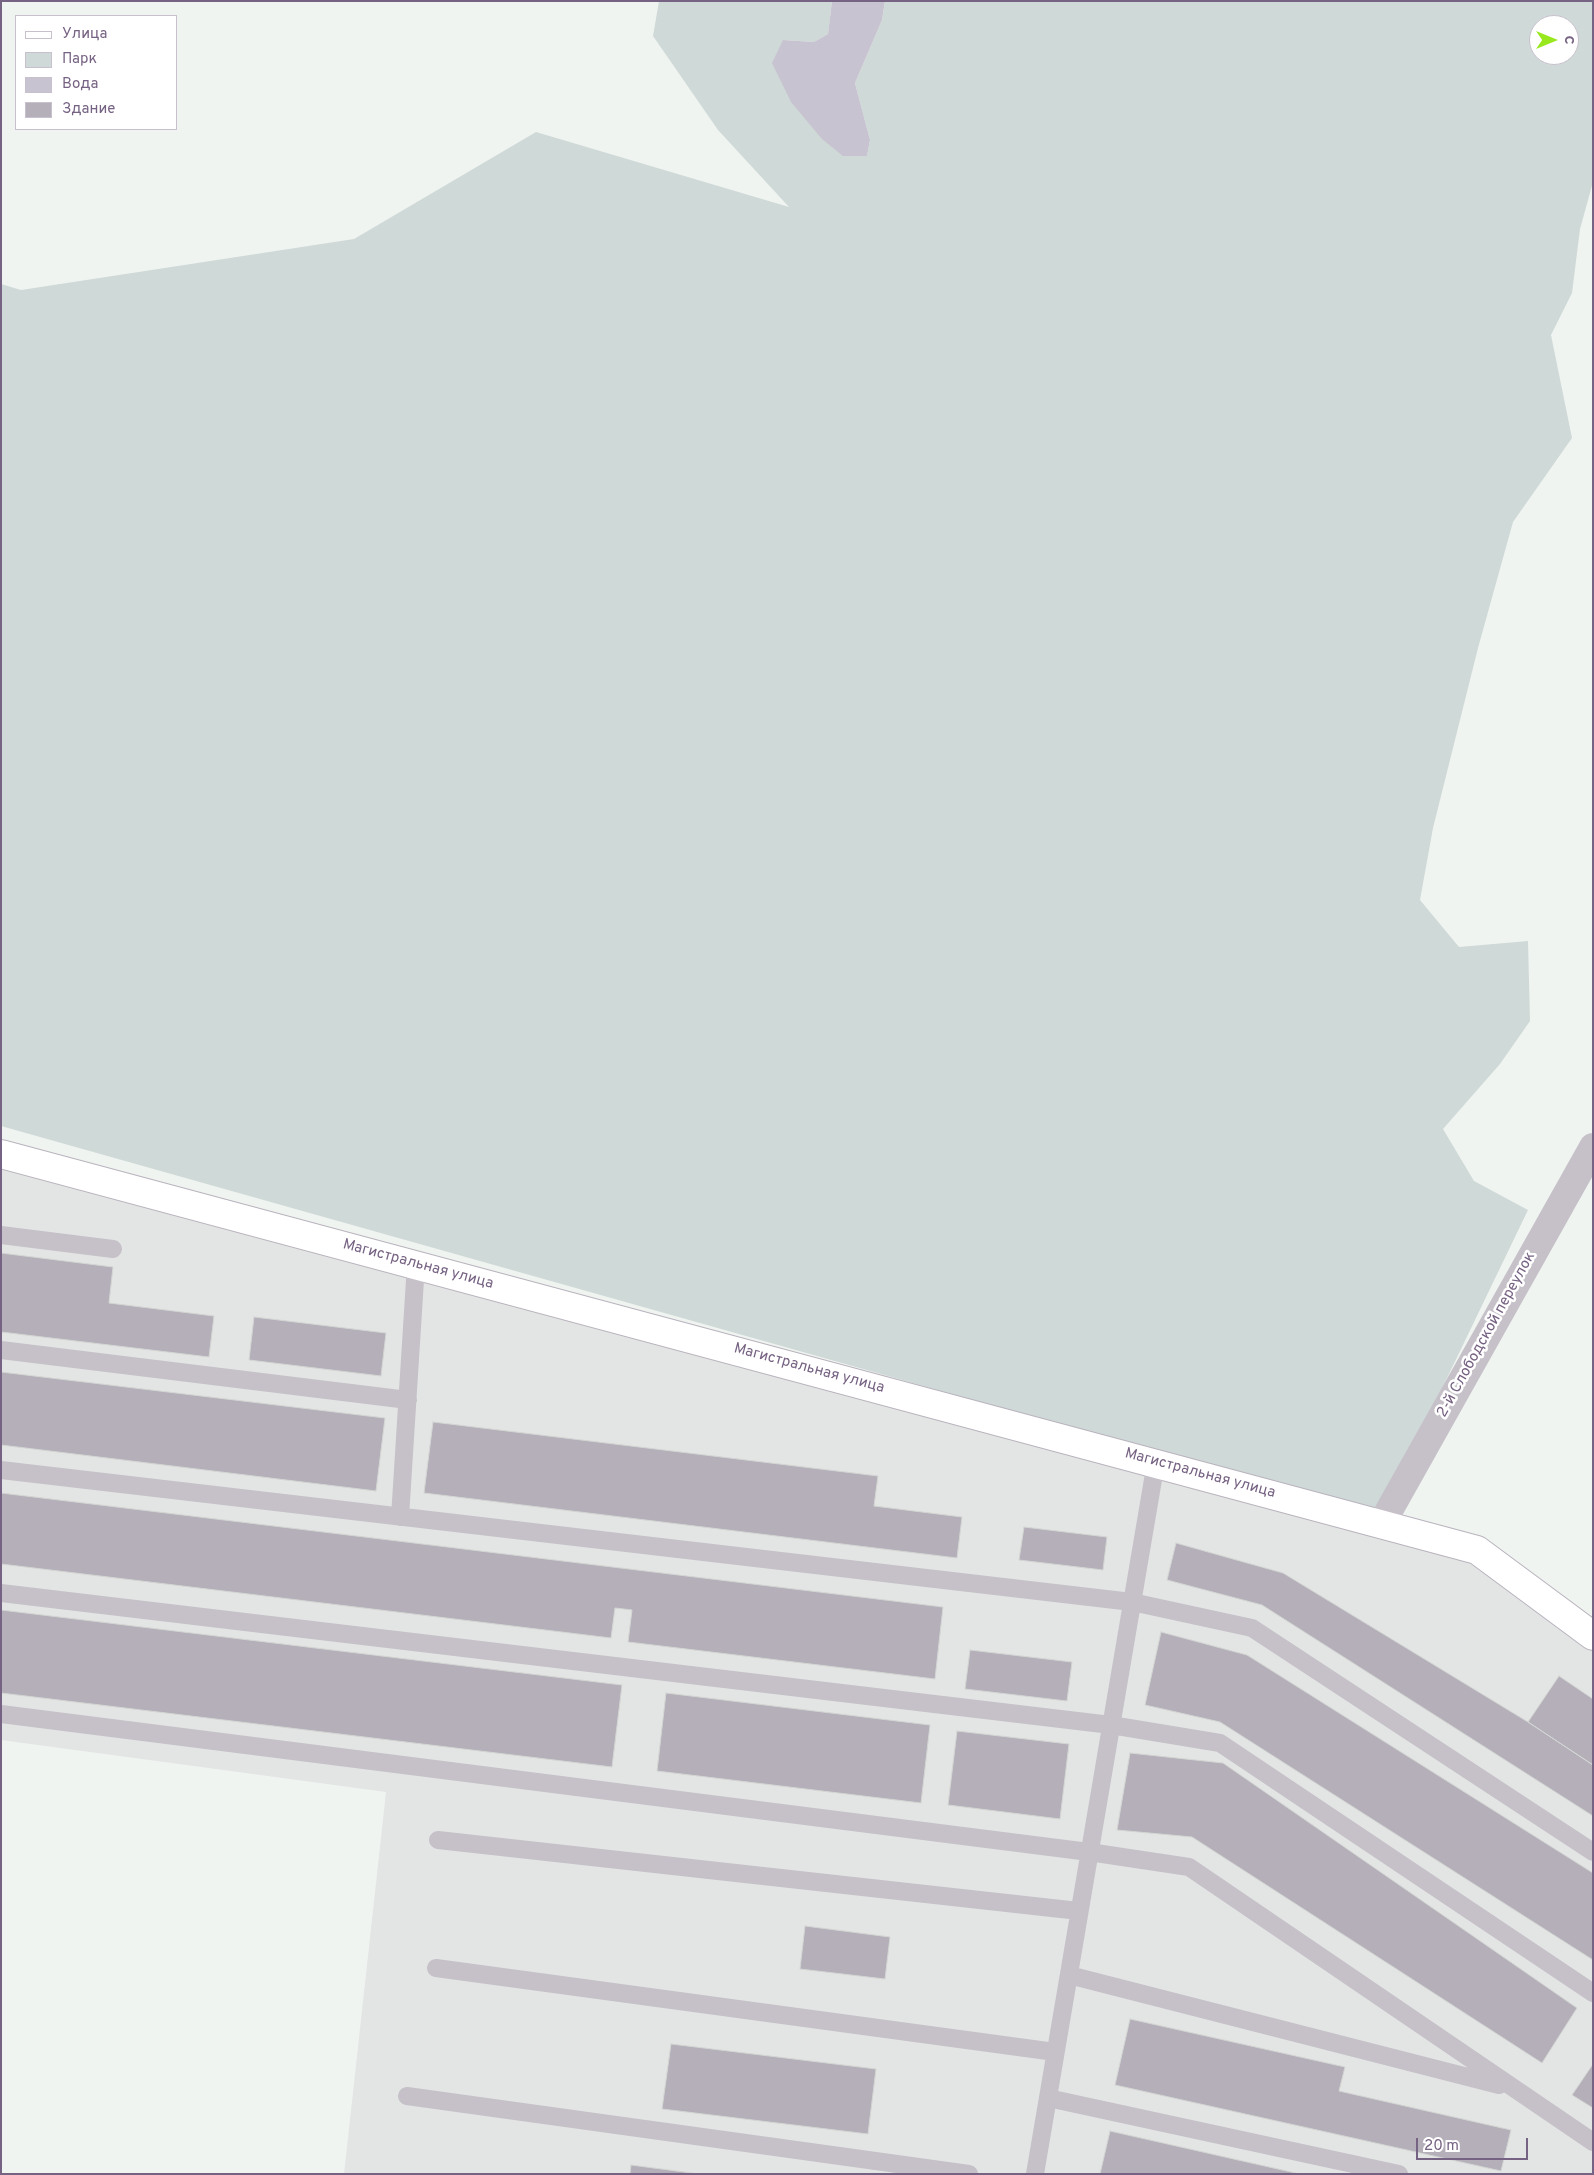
<!DOCTYPE html>
<meta charset="utf-8">
<style>
body{margin:0}
#map{position:relative;width:1594px;height:2175px;overflow:hidden;background:#f0f4f1;font-family:Overpass,sans-serif}
canvas{display:block}
.frame{position:absolute;inset:0;border:2px solid #766282;pointer-events:none}
.legend{position:absolute;left:15px;top:15px;width:162px;height:115px;box-sizing:border-box;background:#fff;border:1px solid #c8c0cd;margin:0;padding:6px 9px;list-style:none;font-size:15px;color:#766282}
.legend li{display:flex;align-items:center;gap:10px;height:25px}
.legend b{width:25px;border:1px solid #c8c0cd}
.north{position:absolute;left:1529px;top:15px;width:50px;height:50px;box-sizing:border-box;background:#fff;border:1px solid #c8c0cd;border-radius:50%;rotate:90deg;font-size:14px;font-weight:700;line-height:20px;text-align:center;color:#766282}
.north::after{content:'';display:block;margin:auto;width:18px;height:22px;background:#98e81d;clip-path:polygon(50% 0,100% 100%,50% 72%,0 100%)}
.scale{position:absolute;left:1416px;top:2138px;width:112px;height:22px;box-sizing:border-box;border:2px solid #766282;border-top:0;padding-left:6px;font-size:15px;line-height:18px;white-space:nowrap;color:#766282;-webkit-text-stroke:4px #fff;paint-order:stroke}
</style>
<div id="map">
<canvas width="1594" height="2175"></canvas>
<div class="frame"></div>
<ul class="legend">
<li><b style="height:6px;background:#fff"></b>Улица</li>
<li><b style="height:14px;background:#cfd9d7"></b>Парк</li>
<li><b style="height:14px;background:#c8c3d0"></b>Вода</li>
<li><b style="height:14px;background:#b5afba"></b>Здание</li>
</ul>
<div class="north">С</div>
<div class="scale">20 m</div>
</div>
<script>
const ctx = document.querySelector('canvas').getContext('2d');
ctx.lineJoin = 'round';
function fillPath(path, color) {
  ctx.fillStyle = color;
  ctx.fill(path, 'evenodd');
}
function shape(rows) {
  const path = new Path2D();
  for (const r of rows) {
    path.moveTo(r[0], r[1]);
    for (let i = 2; i < r.length; i += 2) path.lineTo(r[i], r[i + 1]);
  }
  return path;
}
function stroke(path, color, width, dash) {
  ctx.strokeStyle = color;
  ctx.lineWidth = width;
  ctx.lineCap = dash ? 'butt' : 'round';
  ctx.setLineDash(dash || []);
  ctx.stroke(path);
}
function drawText(font, color, halo, rows, align = 'center') {
  ctx.font = font + ' Overpass,sans-serif';
  ctx.lineWidth = 5;
  ctx.setLineDash([]);
  ctx.textBaseline = 'middle';
  ctx.strokeStyle = halo;
  ctx.fillStyle = color;
  for (const [text, x, y, turn = 0] of rows) {
    ctx.save();
    ctx.translate(x, y);
    ctx.rotate((+turn || 0) * Math.PI / 180);
    ctx.textAlign = isNaN(turn) ? turn : align;
    if (halo) ctx.strokeText(text, 0, 0);
    ctx.fillText(text, 0, 0);
    ctx.restore();
  }
}
fillPath(shape([
 [1,1162,1476,1550,1593,1637,1593,2174,344,2174,386,1792,1,1740]
]), '#e3e5e4');
fillPath(shape([
 [659,1,832,1,828,34,814,42,783,40,867,156,870,140,855,83,882,20,885,1,1593,1,1593,182,1580,229,1572,293,1551,335,1572,438,1513,522,1478,648,1433,828,1420,900,1459,947,1528,941,1530,1021,1500,1064,1443,1129,1474,1181,1528,1210,1381,1515,1,1126,1,284,21,290,354,239,536,132,789,207,718,130,653,36],
 [1539,25,1569,25,1569,55,1539,55]
]), '#cfd9d7');
fillPath(shape([
 [832,1,885,1,882,20,855,83,870,140,867,156,843,156,822,139,791,102,772,63,783,40,814,42,828,34]
]), '#c8c3d0');
const building = shape([
 [1,1253,113,1267,109,1303,214,1316,209,1357,1,1332,1,1253],
 [254,1317,386,1333,381,1376,249,1360,254,1317],
 [1,1372,385,1418,376,1491,1,1445,1,1372],
 [433,1422,878,1476,874,1506,962,1517,957,1558,424,1493,433,1422],
 [1,1493,943,1607,935,1679,628,1642,632,1610,615,1608,611,1638,1,1564,1,1493],
 [1024,1527,1107,1537,1103,1570,1019,1560,1024,1527],
 [1176,1543,1283,1573,1528,1722,1593,1765,1593,1816,1262,1605,1167,1580,1176,1543],
 [1,1610,622,1685,612,1767,1,1693,1,1610],
 [1161,1632,1247,1655,1593,1873,1593,1960,1220,1722,1145,1705,1161,1632],
 [970,1650,1072,1662,1067,1701,965,1689,970,1650],
 [1559,1676,1593,1699,1593,1765,1528,1722,1559,1676],
 [666,1693,930,1725,921,1803,657,1771,666,1693],
 [957,1731,1069,1744,1060,1819,948,1805,957,1731],
 [1130,1753,1223,1763,1577,2008,1542,2063,1192,1837,1117,1830,1130,1753],
 [805,1926,890,1937,885,1979,800,1969,805,1926],
 [1130,2019,1345,2067,1339,2091,1511,2130,1501,2171,1115,2085,1130,2019],
 [671,2044,876,2069,868,2134,662,2109,671,2044],
 [1593,2064,1593,2108,1572,2095,1593,2064],
 [1110,2131,1300,2174,1100,2174,1110,2131],
 [631,2165,699,2174,630,2174,631,2165]
]);
fillPath(building, '#b5afba');
stroke(building, '#d3d6d3', 1);
const secondary = shape([
 [1,1154,1477,1550,1593,1636]
]);
stroke(secondary, '#b9b3bd', 30);
stroke(shape([
 [1,1235,113,1249],
 [1,1350,408,1400],
 [1,1470,1132,1602,1252,1628,1593,1852],
 [400,1517,416,1264],
 [1,1593,1111,1725,1220,1743,1593,1993],
 [1,1714,1089,1852,1189,1867,1593,2142],
 [438,1840,1079,1911],
 [436,1968,1055,2052],
 [1069,1975,1499,2085],
 [407,2096,969,2174],
 [1048,2098,1399,2174],
 [1035,2174,1156,1462]
]), '#c6c1c8', 18);
stroke(shape([
 [1382,1523,1593,1147]
]), '#c6c1c8', 28);
stroke(secondary, '#fff', 28);
drawText('15px', '#766282', '#fff', [
 ["Магистральная улица",418,1265,15],
 ["2-й Слободской переулок",1487,1335,-61],
 ["Магистральная улица",809,1369,15],
 ["Магистральная улица",1200,1474,15]
]);
</script>
